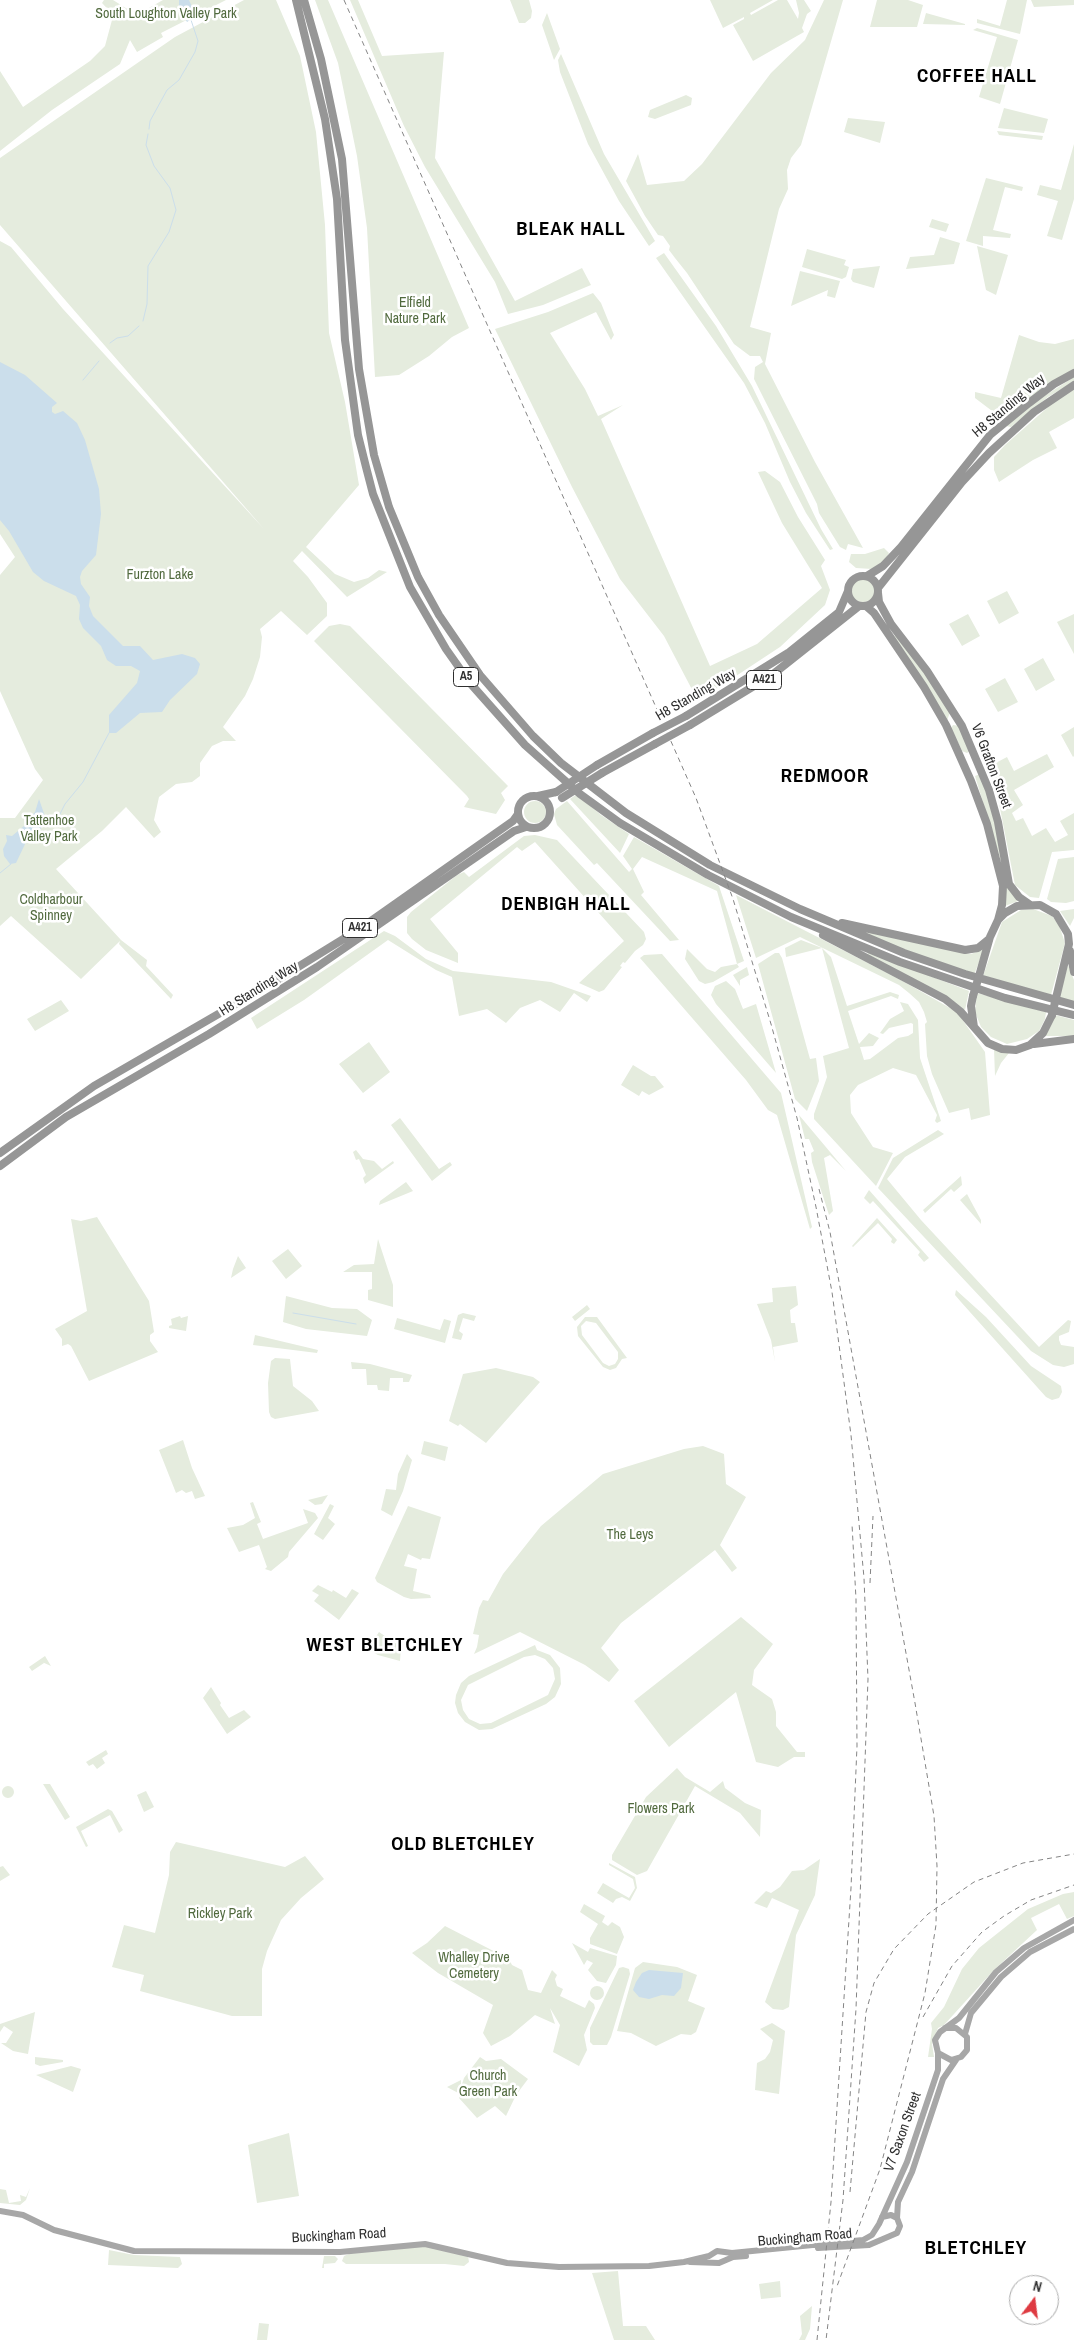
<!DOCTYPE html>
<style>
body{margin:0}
#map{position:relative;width:1074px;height:2340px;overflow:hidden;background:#fff;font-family:"Archivo Narrow",sans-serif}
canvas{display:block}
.north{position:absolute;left:1009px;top:2275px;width:50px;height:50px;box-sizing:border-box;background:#fff;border:1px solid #acacac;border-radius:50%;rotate:15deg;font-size:14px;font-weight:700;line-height:20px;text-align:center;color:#2f2f2f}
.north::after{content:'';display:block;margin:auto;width:18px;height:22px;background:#de3a41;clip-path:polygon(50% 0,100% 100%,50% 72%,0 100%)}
</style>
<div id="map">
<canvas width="1074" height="2340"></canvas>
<div class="north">N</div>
</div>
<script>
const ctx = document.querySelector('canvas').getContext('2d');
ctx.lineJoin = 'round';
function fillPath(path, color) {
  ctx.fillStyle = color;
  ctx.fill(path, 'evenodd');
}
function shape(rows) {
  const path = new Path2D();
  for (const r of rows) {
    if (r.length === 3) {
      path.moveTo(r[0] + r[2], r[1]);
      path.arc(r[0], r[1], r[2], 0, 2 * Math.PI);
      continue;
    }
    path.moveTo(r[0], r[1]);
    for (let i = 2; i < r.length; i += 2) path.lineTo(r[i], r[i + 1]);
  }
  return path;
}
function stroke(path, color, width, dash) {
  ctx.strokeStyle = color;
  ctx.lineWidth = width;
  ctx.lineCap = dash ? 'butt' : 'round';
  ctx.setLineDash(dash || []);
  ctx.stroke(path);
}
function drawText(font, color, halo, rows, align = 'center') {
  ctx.font = font + ' "Archivo Narrow",sans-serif';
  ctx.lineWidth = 5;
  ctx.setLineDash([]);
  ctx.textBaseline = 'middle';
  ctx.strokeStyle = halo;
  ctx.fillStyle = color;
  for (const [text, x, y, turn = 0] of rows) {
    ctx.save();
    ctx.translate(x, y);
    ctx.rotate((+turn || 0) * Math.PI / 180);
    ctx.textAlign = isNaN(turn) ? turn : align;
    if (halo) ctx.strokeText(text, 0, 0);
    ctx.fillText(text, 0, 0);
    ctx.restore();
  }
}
fillPath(shape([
 [104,0,113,0,129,10,140,13,163,0,226,0,161,33,163,37,137,52,130,40,120,64,52,110,0,151,0,71,23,107,90,61,105,46,112,20,117,19,102,3],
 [244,0,276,0,300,56,316,132,325,225,329,333,345,402,359,485,306,547,335,574,354,582,368,578,379,570,387,572,347,597,302,551,293,561,308,577,327,603,327,616,307,635,281,611,260,629,262,637,260,657,253,679,245,696,223,727,236,741,223,741,212,746,200,763,200,776,192,782,176,784,159,797,154,820,161,832,154,838,126,807,102,831,56,869,121,940,147,960,146,966,173,995,171,999,119,944,120,941,81,979,11,916,0,926,0,818,15,818,43,780,35,769,0,691,0,575,15,557,0,534,0,241,11,247,63,309,264,529,0,225,0,158,175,37],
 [315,0,328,0,469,328,452,337,429,356,399,375,375,377,367,228,357,156,338,63],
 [350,0,358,0,382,56,444,52,435,158,515,301,582,268,591,285,543,305,508,314,495,282,425,167,404,126],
 [510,0,529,0,532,11,531,18,525,23,519,23],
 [710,0,773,0,750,13,751,15,778,0,787,0,798,19,799,13,796,0,804,0,811,11,807,14,802,28,804,32,753,61,733,25,744,19,744,17,723,28],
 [824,0,843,0,801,145,791,158,787,170,788,189,779,209,750,327,771,333,765,364,815,462,863,548,848,544,846,550,840,547,819,513,817,504,754,379,755,367,763,362,760,356,750,356,734,344,687,273,675,258,669,250,670,246,663,236,658,235,645,216,626,181,638,154,647,185,684,181,702,164,771,73,805,40],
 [877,0,908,0,923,5,917,27,870,27],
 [1007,0,1027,0,1020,34,977,23,977,19,1000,26],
 [1031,0,1074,0,1074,5,1034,7],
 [547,13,560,49,554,60,542,25],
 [926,13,965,24,965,25,923,24],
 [977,28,1018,40,1000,104,979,97,997,37,973,30],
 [561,54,604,154,655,241,649,246,619,201,588,144,560,72,558,60],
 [686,95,692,98,691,105,655,119,648,117,650,110],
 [1004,108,1048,119,1044,133,998,128],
 [848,118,885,122,880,143,844,132],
 [997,131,1043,136,1042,140,999,135],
 [1074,144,1074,199,1062,240,1047,236,1058,201,1037,195,1040,185,1061,190],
 [986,178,1023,187,1022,191,1005,187,993,230,1011,234,1010,238,983,236,983,246,966,241],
 [932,219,949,224,946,232,929,227],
 [940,237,960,243,954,264,906,269,910,257,934,255],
 [977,246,1008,255,996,295,986,290],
 [807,249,846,260,844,265,849,267,846,277,842,279,802,267],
 [664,253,716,326,752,386,821,529,833,549,830,550,806,513,790,482,765,423,744,383,656,258],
 [880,266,874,288,853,282,851,279,853,269],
 [800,271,840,281,835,298,827,296,828,290,791,306],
 [593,293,601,303,614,335,611,340,596,312,550,333,585,389,598,416,623,405,601,419,710,666,757,644,822,588,782,523,758,472,765,471,780,482,798,517,825,560,821,566,830,590,825,605,780,647,698,701,664,636,620,579,572,487,495,329,548,312],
 [1019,335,1039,342,1055,344,1074,339,1074,371,1010,415,1000,417,975,398,975,392,1001,398],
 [1074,377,1074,382,1048,397,1011,427,1006,426,1035,402],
 [1074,389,1074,418,1049,432,1057,448,1033,460,999,482,994,470,994,457,1005,445,1055,401],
 [884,548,889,553,883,563,872,569,856,568,849,562,851,554,865,554],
 [863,590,12],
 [1007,591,1019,613,999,624,987,601],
 [968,614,980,636,962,646,949,624],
 [1074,614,1074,654,1057,622],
 [340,624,350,626,508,786,501,793,505,800,496,814,464,807,469,799,467,796,314,641,329,626],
 [897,634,915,657,950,712,947,721,894,636],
 [1043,658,1055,680,1036,691,1024,669],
 [1005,678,1018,702,998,712,985,689],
 [953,725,960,726,970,751,967,753,962,751,951,728],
 [1074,727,1074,756,1073,757,1061,735],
 [1047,754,1054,767,1014,790,1023,805,1012,813,1016,821,1023,818,1032,836,1046,828,1055,842,1068,835,1060,821,1074,813,1074,850,1052,852,1039,898,1030,897,1015,885,997,793,988,767,1007,757,1014,771],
 [980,774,998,826,1007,887,1018,901,1005,906,1006,886,1002,865,975,776],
 [577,794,601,815,629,834,620,853,570,799],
 [535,812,11],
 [567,801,629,872,632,869,623,856,634,837,719,886,744,961,737,964,739,967,713,982,705,984,699,981,685,959,687,949,707,969,715,972,721,967,737,964,717,891,642,857,633,869,644,892,641,895,679,940,670,941,597,863,594,865,557,825,554,814,556,809],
 [535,835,557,840,644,932,646,939,643,945,635,951,625,963,623,962,620,966,622,967,604,990,599,992,579,983,624,941,535,842,522,851,517,847,430,919,458,953,458,963,426,950,412,939,407,933,407,917,411,912,457,875,464,872,469,877,524,836],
 [1074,857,1074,901,1066,903,1051,902,1047,899,1058,859],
 [736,895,899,979,957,1012,985,1052,990,1115,971,1120,969,1108,949,1113,932,1074,927,1056,925,1024,927,1022,924,1012,919,1002,909,993,899,985,800,937,756,958],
 [1033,909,1052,916,1059,925,1065,943,1051,995,983,976,1002,922,1021,910],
 [1074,909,1074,918,1070,926,1060,911],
 [858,930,971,954,984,949,974,975,913,954],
 [384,931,395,936,426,959,453,971,551,982,591,996,587,1002,574,993,560,1012,540,1000,520,1008,506,1023,487,1009,459,1016,452,977,436,970,388,940,304,1000,257,1029,251,1018],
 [801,940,822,948,831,957,847,1006,890,992,899,995,898,999,891,996,848,1011,859,1044,869,1033,879,1038,873,1046,860,1047,864,1060,870,1059,898,1038,908,1036,913,1033,913,1024,911,1023,889,1028,883,1034,880,1033,890,1019,904,1011,900,1002,908,1004,918,1020,920,1058,941,1121,937,1123,935,1121,937,1115,916,1075,893,1068,858,1085,850,1095,851,1113,873,1147,893,1153,876,1186,814,1119,814,1114,827,1077,823,1056,849,1048,822,948,786,957,785,948],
 [868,952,969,991,965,1010,942,993,867,956],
 [775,953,779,953,782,958,810,1059,816,1058,819,1081,807,1111,795,1099,758,964],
 [662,954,781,1093,812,1227,810,1229,777,1115,768,1110,746,1080,640,958,644,955],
 [1068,965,1074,980,1074,1003,1059,997],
 [747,967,749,975,740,980,740,986,733,975],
 [726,981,735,989,743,1009,756,1004,776,1073,716,1004,711,995,715,986],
 [977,993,1046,1012,1045,1019,1039,1031,1027,1039,1007,1044,991,1037,981,1027,975,1012],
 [61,1000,69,1011,35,1031,27,1019],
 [1055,1015,1074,1020,1074,1036,1044,1036],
 [369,1042,390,1072,363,1093,339,1064],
 [994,1049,1009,1053,1001,1063,995,1076],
 [633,1065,651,1076,655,1076,664,1087,649,1095,642,1091,639,1096,621,1085],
 [799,1115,846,1171,830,1155,824,1158,833,1211,829,1215,812,1162,811,1153,814,1151,809,1139,805,1139],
 [400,1118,439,1169,450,1162,452,1165,432,1181,391,1125],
 [938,1130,944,1134,905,1157,887,1179,921,1220,1039,1347,1068,1320,1071,1321,1069,1332,1059,1336,1059,1340,1061,1345,1074,1347,1074,1364,1064,1367,1053,1365,1031,1351,878,1188,893,1158],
 [356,1150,363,1159,374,1161,382,1169,393,1161,394,1163,365,1184,363,1178,366,1175,359,1159,356,1160,353,1152],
 [961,1176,962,1185,954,1192,951,1189,925,1213,923,1210],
 [406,1182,413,1191,379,1205,380,1201],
 [869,1190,929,1258,924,1262,918,1255,920,1252,873,1201,870,1204,864,1198],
 [967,1194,981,1220,981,1224,960,1200],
 [97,1217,149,1301,154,1332,150,1335,150,1341,158,1352,89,1381,71,1346,68,1344,62,1346,62,1339,55,1329,87,1311,71,1219,81,1221],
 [877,1218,897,1240,894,1244,891,1242,892,1239,878,1223,853,1247,852,1246],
 [378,1239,393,1285,393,1307,368,1300,368,1290,372,1289,372,1272,343,1272,354,1265,374,1264],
 [288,1249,302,1266,286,1279,272,1261],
 [238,1256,246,1268,231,1278,233,1269],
 [796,1286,798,1305,790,1310,791,1323,795,1323,798,1342,773,1347,775,1362,771,1340,757,1304,773,1302,772,1288],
 [956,1290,986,1317,1031,1366,1061,1386,1062,1392,1059,1398,1052,1400,1046,1397,961,1302,955,1295],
 [286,1296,332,1308,357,1309,372,1320,367,1336,306,1329,283,1322],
 [587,1305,590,1309,575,1321,572,1317],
 [463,1313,476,1316,474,1321,463,1318,459,1331,463,1334,461,1340,452,1338,458,1315],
 [180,1316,181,1318,188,1316,186,1331,169,1328,169,1326,172,1325,171,1319],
 [585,1317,597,1317,627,1358,622,1359,616,1368,610,1370,603,1367,578,1336,577,1327],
 [586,1321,596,1323,618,1352,618,1359,615,1364,609,1366,603,1363,582,1335,581,1326],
 [397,1318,440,1330,444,1319,451,1321,445,1343,394,1329],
 [255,1335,318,1350,317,1353,253,1345],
 [275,1358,290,1359,293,1386,312,1401,319,1411,275,1419,271,1417,269,1412,268,1383,271,1361],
 [351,1362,370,1364,412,1375,409,1382,403,1382,403,1378,390,1378,389,1391,378,1390,377,1385,367,1385,366,1369,352,1369],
 [496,1368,533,1377,540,1382,486,1443,460,1424,458,1426,449,1421,463,1374],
 [183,1440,192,1468,205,1496,195,1499,192,1491,186,1493,182,1490,176,1493,159,1450],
 [424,1441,448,1447,445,1461,421,1454],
 [703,1446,724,1454,726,1484,746,1497,720,1545,737,1568,732,1572,715,1550,621,1623,601,1648,619,1670,609,1682,585,1665,520,1632,474,1654,477,1647,479,1635,473,1634,479,1608,483,1600,488,1601,503,1574,541,1526,603,1474,684,1449],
 [407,1454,412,1460,403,1491,392,1516,381,1510,386,1489,396,1490,398,1474],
 [328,1495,322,1504,315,1505,308,1500],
 [253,1502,261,1522,257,1524,263,1539,308,1523,303,1509,315,1513,318,1518,289,1552,288,1557,271,1571,265,1569,267,1567,259,1545,239,1552,227,1528,243,1525,255,1518,250,1503],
 [330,1504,334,1506,328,1518,335,1524,323,1540,314,1534],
 [408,1506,441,1517,430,1559,422,1558,421,1560,408,1554,404,1566,417,1569,413,1591,430,1595,431,1598,411,1599,404,1597,377,1582,375,1578],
 [318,1585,332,1592,333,1590,346,1598,352,1589,359,1593,339,1620,314,1601,319,1595,312,1591],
 [741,1617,773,1644,754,1670,752,1685,772,1699,776,1712,776,1726,797,1752,805,1752,805,1757,794,1757,778,1767,756,1762,736,1692,669,1747,634,1701],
 [379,1632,401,1647,400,1661,378,1655,365,1648,368,1642,371,1644],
 [535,1645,537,1650,550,1655,560,1668,561,1684,555,1697,546,1704,492,1729,479,1730,465,1722,458,1713,455,1703,456,1695,461,1683,469,1676],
 [535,1655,545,1659,553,1668,555,1679,548,1695,491,1723,480,1724,469,1719,463,1710,461,1700,468,1685,524,1657],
 [45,1656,51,1666,42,1662,44,1663,32,1671,29,1667],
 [211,1687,221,1703,220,1705,229,1718,244,1710,251,1717,227,1734,203,1698],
 [106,1750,108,1754,102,1758,105,1763,97,1769,93,1764,89,1766,86,1762],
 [677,1768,685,1777,710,1792,723,1781,725,1788,745,1803,761,1810,760,1837,740,1813,695,1786,647,1871,637,1875,612,1860,612,1855,646,1797],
 [43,1784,50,1784,70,1817,65,1820],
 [8,1792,6],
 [146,1791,154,1807,144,1812,137,1795],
 [108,1809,112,1811,123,1830,119,1833,110,1815,81,1831,88,1846,86,1847,76,1827],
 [176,1842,285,1867,305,1856,324,1879,301,1898,281,1920,267,1951,262,1969,262,2016,232,2016,140,1991,144,1975,112,1967,124,1925,155,1933,169,1875,170,1852],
 [820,1859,815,1895,796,1935,789,2007,783,2010,773,2009,765,2002,799,1910,772,1898,767,1908,754,1903,766,1891,771,1893,780,1887,792,1871,804,1870],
 [609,1863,635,1877,637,1888,630,1901,622,1897,616,1899,613,1903,597,1893,603,1883,629,1898,635,1888,633,1879,609,1865],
 [3,1866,10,1875,0,1881,0,1867],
 [1074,1892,1074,1916,1067,1919,1059,1904,1031,1918,1037,1930,994,1970,944,2025,938,2028,932,2044,934,2057,928,2057,932,2029,931,2023,944,2007,962,1969,979,1948,1028,1909,1063,1894],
 [584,1904,605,1916,602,1922,608,1926,612,1922,620,1927,624,1937,617,1954,590,1944,590,1938,598,1924,580,1912],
 [445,1926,509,1959,512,1965,522,1970,528,1990,541,1993,552,1970,557,1975,555,1979,557,1986,563,1989,560,1996,585,2008,589,2000,594,2004,595,2008,584,2035,587,2050,579,2066,553,2052,560,2025,550,2008,555,2024,535,2015,510,2036,491,2046,483,2033,493,2005,438,1973,412,1953,427,1943],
 [572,1943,588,1952,590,1948,617,1956,616,1965,606,1983,597,1981,588,1970,593,1963,587,1960,584,1965],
 [643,1962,677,1967,697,1975,688,2001,705,2008,696,2032,691,2035,681,2034,656,2046,631,2033,617,2031,635,1968],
 [623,1967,629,1969,630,1974,611,2037,607,2045,593,2045,590,2042,590,2028,619,1968],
 [597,1993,7],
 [35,2012,28,2054,13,2051,1,2043,6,2043,13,2032,4,2026,0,2032,0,2024],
 [772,2023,785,2031,779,2094,755,2090,757,2063,765,2059,770,2052,773,2040,760,2029],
 [35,2057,63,2060,63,2062,40,2066,35,2064],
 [480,2057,486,2061,501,2059,528,2079,516,2095,506,2116,495,2106,477,2118,459,2098,460,2094,447,2087,461,2080,461,2087,464,2078],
 [71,2066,81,2069,73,2092,36,2075],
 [289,2133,299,2196,257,2203,248,2145],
 [30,2188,26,2200,20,2205,0,2203,0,2189,6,2190,9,2203,21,2201,20,2195,26,2197],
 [425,2246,468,2256,469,2262,464,2266,445,2264,346,2264,342,2261,344,2256,354,2252],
 [109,2250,134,2255,180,2257,182,2264,178,2268,108,2265],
 [324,2256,335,2256,338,2259,335,2263,324,2264,324,2268,322,2268],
 [618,2271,623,2326,646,2326,655,2340,614,2340,592,2273],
 [780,2281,781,2297,761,2299,759,2284],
 [812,2306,810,2329,805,2340,799,2340,802,2334,800,2316],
 [259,2323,269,2324,267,2340,257,2340]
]), '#e5ecde');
fillPath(shape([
 [179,0,189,0,196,16,187,22,179,8],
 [0,362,25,375,57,403,52,407,52,412,55,414,63,411,77,423,85,440,99,489,101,514,96,555,82,571,80,577,81,584,90,597,89,606,93,616,123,646,140,646,153,660,182,654,195,658,200,664,197,674,170,700,162,712,140,713,116,733,109,733,109,715,137,683,140,671,131,666,116,666,107,660,101,646,83,628,79,619,80,605,76,596,44,581,33,572,9,531,0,520],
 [39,799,47,822,41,828,37,838,26,842,16,863,10,864,4,856,3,849,7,841,6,835,12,836,24,826,35,812],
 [649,1970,683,1973,681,1988,674,1996,662,1995,649,1999,639,1997,633,1990,636,1982,642,1973]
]), '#cbdeeb');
stroke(shape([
 [149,129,150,121,167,90,179,80,195,52,198,41,191,20],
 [143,321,147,304,148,266,169,232,176,210,170,188,154,166,146,145,148,134],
 [110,343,117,338,128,336,139,326],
 [83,380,99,361],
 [46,821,59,816,65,804,83,782,109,733],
 [0,873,11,864],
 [293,1313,356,1324]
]), '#cbdeeb', 1);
stroke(shape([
 [945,2028,956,2028,967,2037,967,2050,961,2057,951,2060,938,2053,935,2040,940,2032,959,2018,996,1972,1024,1948,1074,1920],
 [965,2034,971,2013,1001,1977,1030,1952,1074,1929],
 [0,2211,23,2215,54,2230,134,2251,340,2252,425,2244,507,2263,559,2267,649,2266,684,2262,709,2256,717,2251,732,2253,863,2240,872,2235,879,2224,907,2162,938,2070,938,2053],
 [897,2218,898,2202,912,2172,943,2079,956,2060],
 [818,2248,869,2245,897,2233,900,2226,897,2218,891,2215,882,2217],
 [690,2262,719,2263,733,2257,746,2256]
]), '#a7a7a7', 6);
stroke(shape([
 [296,0,325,119,337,199,345,340,358,435,366,467,373,494,410,587,446,649,470,683,525,745,580,794,620,823,708,875,791,917,900,962,1005,998,1074,1015],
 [304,0,321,59,342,159,359,369,374,455,389,507,418,577,439,615,480,675,533,736,561,763,626,813,710,865,800,909,904,953,965,974,1074,1005],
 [863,591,15],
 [867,576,883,566,901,547,990,435,1029,403,1054,384,1074,373],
 [878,588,962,482,989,453,1034,412,1074,385],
 [878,593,879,602,891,624,927,671,962,726,989,790,998,822,1009,884,1019,897,1029,904],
 [866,606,874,613,924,687,946,725,971,781,987,824,1003,886,1002,905,998,920],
 [686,716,788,653,839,612,848,591],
 [690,725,772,675,859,606],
 [597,765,653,733],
 [602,773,655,744],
 [534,812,16],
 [538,796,556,792],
 [842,923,965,950,978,948,989,939],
 [823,935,945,999,960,1011,974,1027],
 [1070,951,1074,972],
 [979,976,990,937,998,920,1005,913,1017,906,1040,905,1056,914,1068,934,1069,944,1056,998],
 [973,996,971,1006,974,1027,988,1043,1002,1049,1016,1050,1030,1045,1043,1033,1052,1015],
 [1034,1044,1074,1039],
 [0,1153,94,1086,272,983,358,930,513,821,518,814],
 [0,1166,66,1117,209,1034,317,967,514,831,526,827]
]), '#969696', 8);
stroke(shape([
 [344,0,696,798,733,899,771,1024,797,1118,816,1207,832,1292,851,1435,864,1578,868,1679,856,2009,843,2200,826,2340],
 [819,1189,830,1232,915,1703,934,1816,937,1866,936,1925,925,1993,880,2169,836,2289],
 [870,1583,873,1516],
 [923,2017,952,1966,982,1932,1004,1916,1031,1900,1074,1885],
 [850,2192,866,2012,874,1983,894,1949,928,1914,974,1882,1023,1863,1074,1854],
 [817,2340,831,2202,851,1888,857,1746,856,1599,852,1524]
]), '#848484', 1, [5, 4]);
stroke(shape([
 [653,733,686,716],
 [655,744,690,725],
 [556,792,597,765],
 [562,798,602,773],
 [973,996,979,976],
 [1052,1015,1056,998]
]), '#969696', 8);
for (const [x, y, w] of [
 [466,677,25],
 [764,680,35],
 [360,928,35]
]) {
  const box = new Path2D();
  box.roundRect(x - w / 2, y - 9.5, w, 19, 4);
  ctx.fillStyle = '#fff';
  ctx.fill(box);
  stroke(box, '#2f2f2f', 1);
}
drawText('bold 12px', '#2f2f2f', null, [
 ["A5",466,677],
 ["A421",764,680],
 ["A421",360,928]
]);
drawText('14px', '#516a3e', '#fff', [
 ["South Loughton Valley Park",166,14],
 ["Elfield",415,303],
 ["Nature Park",415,319],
 ["Furzton Lake",160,575],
 ["Tattenhoe",49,821],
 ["Valley Park",49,837],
 ["Coldharbour",51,900],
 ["Spinney",51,916],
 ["The Leys",630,1535],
 ["Flowers Park",661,1809],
 ["Rickley Park",220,1914],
 ["Whalley Drive",474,1958],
 ["Cemetery",474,1974],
 ["Church",488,2076],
 ["Green Park",488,2092]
]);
drawText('14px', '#2f2f2f', '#fff', [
 ["H8 Standing Way",1009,406,-40],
 ["H8 Standing Way",696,695,-30],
 ["V6 Grafton Street",991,766,69],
 ["H8 Standing Way",259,989,-32],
 ["V7 Saxon Street",903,2132,-70],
 ["Buckingham Road",339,2236,-3],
 ["Buckingham Road",805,2238,-5]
]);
ctx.letterSpacing = '1px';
drawText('bold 19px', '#000', '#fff', [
 ["COFFEE HALL",977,77],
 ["BLEAK HALL",571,230],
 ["REDMOOR",825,777],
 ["DENBIGH HALL",566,905],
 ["WEST BLETCHLEY",385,1646],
 ["OLD BLETCHLEY",463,1845],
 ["BLETCHLEY",976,2249]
]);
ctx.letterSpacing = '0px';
</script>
